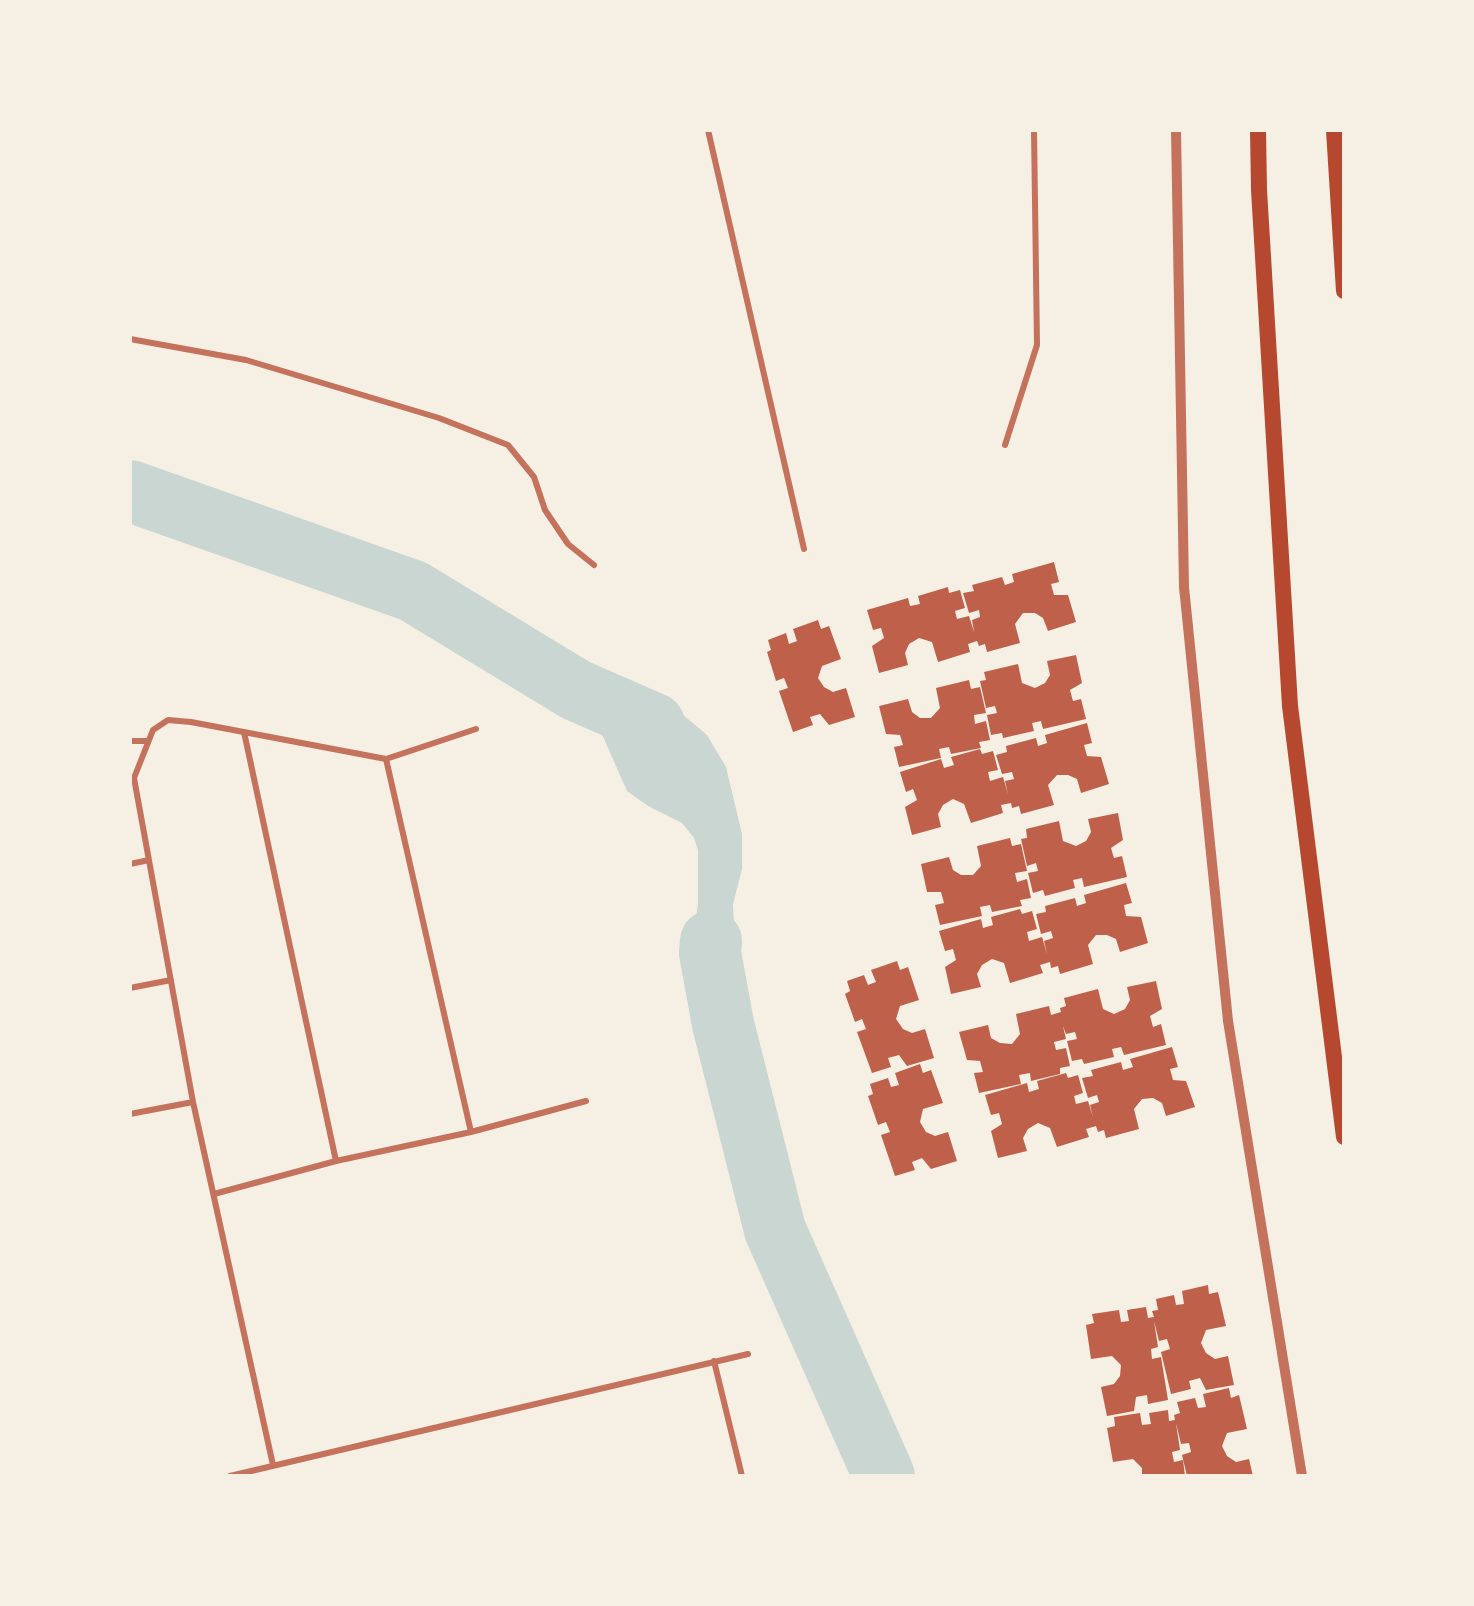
<!DOCTYPE html>
<style>
body{margin:0}
#map{position:relative;width:1474px;height:1606px;overflow:hidden;background:#f6efe4;font-family:Quicksand,sans-serif}
canvas{display:block}
.frame{position:absolute;inset:0;border:132px solid #f6efe4;pointer-events:none}
</style>
<div id="map">
<canvas width="1474" height="1606"></canvas>
<div class="frame"></div>
</div>
<script>
const ctx = document.querySelector('canvas').getContext('2d');
ctx.lineJoin = 'round';
function fillPath(path, color) {
  ctx.fillStyle = color;
  ctx.fill(path, 'evenodd');
}
function shape(rows) {
  const path = new Path2D();
  for (const r of rows) {
    path.moveTo(r[0], r[1]);
    for (let i = 2; i < r.length; i += 2) path.lineTo(r[i], r[i + 1]);
  }
  return path;
}
function stroke(path, color, width, dash) {
  ctx.strokeStyle = color;
  ctx.lineWidth = width;
  ctx.lineCap = dash ? 'butt' : 'round';
  ctx.setLineDash(dash || []);
  ctx.stroke(path);
}
fillPath(shape([
 [585,678,602,682,646,706,669,709,682,714,707,735,726,767,742,834,742,869,733,904,735,957,742,979,738,1001,723,1024,707,1023,698,1012,688,971,698,904,698,850,694,838,682,823,648,806,627,791,594,716,580,701,576,690]
]), '#c9d6d2');
stroke(shape([
 [130,491,413,591,576,690,654,724],
 [711,941,710,953,723,1024,775,1230,884,1476]
]), '#c9d6d2', 62);
fillPath(shape([
 [1054,562,1059,582,1051,584,1054,595,1068,595,1076,622,1048,631,1043,618,1035,613,1023,613,1015,624,1020,643,987,652,985,644,979,646,977,641,968,644,970,652,938,662,932,642,919,638,909,644,905,653,908,665,879,673,872,646,884,638,881,628,873,630,867,610,908,598,910,606,920,604,918,596,948,587,949,593,960,590,965,608,955,611,957,619,969,616,974,632,972,620,980,617,979,610,969,613,963,593,974,591,972,585,1002,577,1005,585,1014,582,1012,574],
 [818,620,821,629,829,626,841,659,822,666,818,678,824,687,833,692,846,688,855,717,829,725,820,714,810,717,813,725,793,732,779,691,788,688,784,678,776,681,767,652,771,650,768,640,786,633,789,644,797,641,793,629],
 [1076,655,1082,683,1070,690,1073,701,1081,699,1086,719,1043,729,1041,721,1032,723,1034,731,1003,738,1002,733,991,735,987,715,997,713,995,706,986,708,980,681,986,680,984,672,1018,664,1022,683,1035,688,1045,683,1050,675,1047,661],
 [969,680,971,689,980,687,986,713,974,715,975,724,986,721,990,740,979,742,981,748,951,754,949,747,939,749,941,758,899,767,894,747,903,745,900,735,886,734,879,706,908,699,912,712,920,718,931,718,940,708,936,688],
 [1087,723,1092,743,1084,745,1087,756,1101,757,1109,784,1081,793,1077,779,1068,775,1057,775,1048,785,1054,805,1021,814,1019,806,1012,808,1011,803,1001,805,1003,813,971,823,964,804,953,799,943,805,938,814,941,827,912,835,905,807,917,800,913,789,906,792,900,772,941,759,944,768,954,765,951,757,980,749,982,754,993,751,998,770,988,772,990,781,1003,777,1008,794,1005,781,1014,779,1012,772,1002,774,996,755,1007,752,1006,746,1036,738,1038,746,1047,743,1045,735],
 [1118,813,1123,840,1111,848,1114,858,1122,856,1127,877,1084,887,1082,878,1073,880,1075,888,1045,896,1043,890,1033,893,1028,873,1038,871,1036,863,1027,866,1021,839,1027,838,1026,829,1059,821,1063,841,1076,846,1086,841,1091,832,1088,819],
 [1010,838,1012,846,1021,844,1027,871,1015,873,1017,882,1027,879,1031,898,1020,900,1022,906,992,912,990,905,980,907,982,916,940,925,935,905,944,903,941,892,927,892,921,864,949,857,953,870,961,875,973,875,981,866,977,846],
 [1126,883,1132,903,1124,905,1126,916,1141,917,1148,943,1120,952,1116,939,1107,935,1096,935,1088,945,1093,964,1060,974,1058,966,1051,968,1050,962,1040,965,1043,973,1010,983,1004,963,992,959,982,965,977,974,981,987,951,994,945,967,956,960,953,949,945,951,939,931,981,919,983,928,993,925,991,917,1020,909,1022,914,1032,911,1037,929,1027,932,1029,941,1042,937,1047,954,1044,941,1053,938,1051,931,1041,934,1036,914,1046,912,1045,906,1075,898,1077,906,1086,903,1084,895],
 [897,961,900,970,908,967,919,1000,900,1006,896,1019,903,1029,912,1033,925,1029,934,1058,907,1066,899,1055,888,1058,891,1067,872,1073,857,1032,866,1029,862,1019,855,1022,845,994,850,991,847,981,864,975,868,985,876,982,871,970],
 [1156,981,1162,1009,1150,1016,1153,1027,1161,1024,1166,1045,1124,1055,1121,1047,1112,1049,1114,1057,1084,1064,1082,1059,1072,1061,1067,1041,1077,1039,1075,1032,1066,1034,1063,1026,1066,1039,1054,1042,1056,1050,1066,1048,1070,1066,1060,1068,1060,1074,1031,1081,1030,1073,1019,1075,1021,1084,979,1093,974,1073,983,1072,980,1061,967,1060,959,1032,988,1025,991,1038,1000,1043,1012,1044,1020,1034,1016,1014,1049,1006,1051,1015,1061,1012,1060,1008,1066,1006,1064,998,1098,989,1103,1009,1114,1014,1125,1009,1130,1000,1127,987],
 [1172,1047,1178,1067,1170,1069,1173,1080,1186,1081,1195,1107,1166,1116,1162,1103,1153,1098,1142,1099,1134,1109,1139,1129,1106,1138,1104,1130,1098,1132,1096,1126,1086,1129,1089,1137,1057,1147,1050,1128,1038,1123,1028,1129,1023,1138,1027,1151,998,1158,991,1131,1002,1124,999,1113,991,1115,985,1095,1027,1083,1029,1092,1039,1089,1037,1081,1066,1073,1068,1078,1078,1075,1083,1093,1074,1096,1076,1104,1088,1101,1093,1117,1090,1105,1099,1102,1097,1095,1088,1098,1082,1078,1093,1076,1091,1070,1121,1062,1123,1070,1133,1067,1130,1059],
 [920,1064,923,1073,931,1070,943,1103,923,1109,920,1122,926,1132,935,1136,948,1132,957,1161,931,1169,922,1158,912,1162,915,1170,895,1176,881,1135,890,1132,886,1122,878,1125,868,1096,873,1094,870,1084,888,1078,891,1087,899,1085,895,1073],
 [1208,1285,1209,1294,1218,1292,1226,1326,1206,1330,1201,1343,1206,1353,1215,1359,1228,1356,1234,1385,1206,1390,1200,1378,1189,1381,1191,1389,1171,1394,1161,1352,1170,1349,1167,1339,1159,1341,1154,1321,1158,1347,1151,1349,1152,1359,1161,1357,1168,1400,1148,1404,1147,1395,1136,1397,1134,1411,1107,1416,1101,1387,1114,1384,1120,1376,1121,1365,1112,1356,1091,1359,1086,1325,1094,1323,1092,1314,1119,1310,1121,1322,1129,1321,1127,1310,1146,1307,1148,1318,1154,1317,1152,1311,1158,1310,1156,1299,1174,1295,1176,1305,1184,1304,1182,1291],
 [1229,1388,1231,1398,1239,1395,1247,1429,1227,1433,1222,1446,1227,1456,1236,1462,1249,1459,1253,1476,1187,1476,1182,1455,1191,1452,1189,1443,1181,1444,1176,1423,1180,1450,1172,1452,1174,1462,1183,1460,1185,1476,1142,1476,1142,1468,1133,1459,1113,1462,1107,1428,1115,1426,1114,1417,1140,1413,1142,1425,1151,1424,1149,1413,1168,1410,1169,1421,1175,1420,1174,1415,1180,1413,1177,1402,1195,1398,1198,1408,1206,1407,1203,1394]
]), '#bf614a');
stroke(shape([
 [708,130,804,549],
 [130,339,246,360,439,418,508,445,534,477,545,510,568,544,594,565],
 [1005,445,1037,345,1034,130],
 [244,732,336,1161],
 [130,741,148,741],
 [386,759,471,1132],
 [130,864,149,860],
 [130,988,171,980],
 [130,1114,193,1102],
 [214,1194,336,1161,471,1132,586,1101],
 [714,1361,742,1476],
 [273,1465,193,1102,134,778,153,730,168,720,191,722,386,759,476,729],
 [230,1476,748,1354]
]), '#c5725c', 6);
stroke(shape([
 [1176,130,1184,587,1228,1021,1302,1476]
]), '#c5725c', 10);
stroke(shape([
 [1258,130,1259,190,1290,706,1344,1137],
 [1334,130,1344,291]
]), '#b5482f', 16);
</script>
